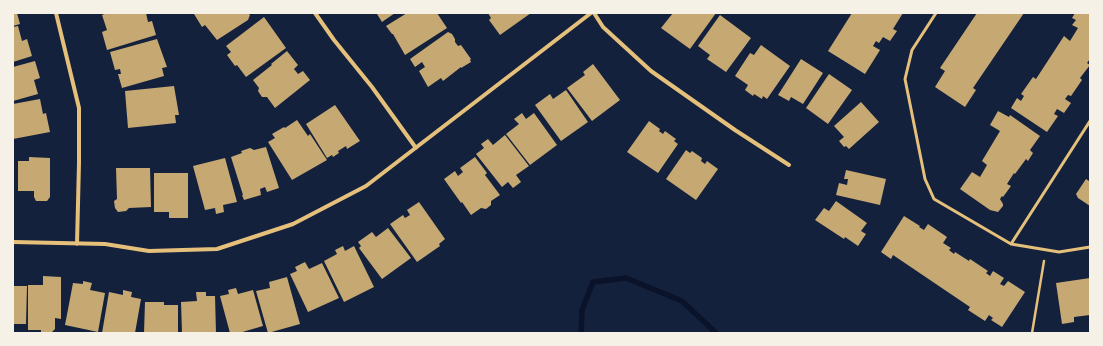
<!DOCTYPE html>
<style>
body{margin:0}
#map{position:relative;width:1103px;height:346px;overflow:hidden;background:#14213d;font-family:Jost,sans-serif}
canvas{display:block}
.frame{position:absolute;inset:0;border:14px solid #f6f1e7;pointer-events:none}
</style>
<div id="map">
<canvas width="1103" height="346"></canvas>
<div class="frame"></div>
</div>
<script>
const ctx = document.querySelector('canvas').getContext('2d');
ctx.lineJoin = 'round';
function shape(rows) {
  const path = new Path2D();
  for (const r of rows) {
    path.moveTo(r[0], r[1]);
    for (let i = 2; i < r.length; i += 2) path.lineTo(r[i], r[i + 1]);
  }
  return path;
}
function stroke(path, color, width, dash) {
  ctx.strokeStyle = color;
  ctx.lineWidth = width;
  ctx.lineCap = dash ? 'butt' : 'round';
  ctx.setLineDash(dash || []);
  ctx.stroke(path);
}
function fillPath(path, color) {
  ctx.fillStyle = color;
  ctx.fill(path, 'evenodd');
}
stroke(shape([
 [581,333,582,310,593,282,626,278,682,301,716,333]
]), '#0b132b', 5.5);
fillPath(shape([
 [13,13,17,13,20,24,13,26],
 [107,13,146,13,148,22,152,21,156,35,107,50,102,32,107,30,102,15],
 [196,13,248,13,250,15,248,20,217,40,205,25,202,27,194,14],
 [379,13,395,13,382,22,377,14],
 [407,13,437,13,447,28,405,55,393,34,392,34,386,26],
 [488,13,531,13,500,35,489,20,491,18],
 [673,13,716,13,690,49,661,28],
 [852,13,903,13,893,29,897,31,890,41,883,37,879,43,876,41,873,46,880,50,865,74,828,51],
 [977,13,1024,13,973,88,976,90,965,107,935,87,945,71,940,68],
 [1075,13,1090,14,1090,59,1087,63,1090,65,1080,78,1082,80,1071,96,1068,95,1065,99,1071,103,1064,113,1057,109,1054,114,1058,116,1047,132,1011,108,1017,98,1021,101,1024,96,1021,94,1033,77,1036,79,1064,36,1070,41,1078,28,1072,25,1076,20,1072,18],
 [720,15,751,38,726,72,707,59,710,55,698,46],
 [264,17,286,48,246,77,237,65,235,66,227,55,231,52,226,46],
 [18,26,22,41,27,39,32,56,13,62,13,27],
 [448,32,452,34,455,39,455,42,458,46,461,45,471,59,470,60,471,62,461,68,461,67,443,81,441,78,428,87,419,71,425,67,422,62,415,67,410,59],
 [157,39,167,67,162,68,164,76,122,88,118,74,121,74,120,69,115,70,110,52],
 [761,45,790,66,767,99,763,96,762,99,754,94,753,96,745,90,748,85,735,76,750,53,754,55],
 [287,51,298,65,294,69,298,74,303,71,310,80,275,108,267,97,262,97,258,91,259,88,253,80,272,65,271,64],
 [801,59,823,73,803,104,791,97,789,101,778,95],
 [35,61,40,78,34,80,38,94,13,101,13,67],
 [593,64,620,100,592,121,567,88,585,75,583,72],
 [829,74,852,90,828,124,806,108],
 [174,86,179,115,175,115,176,123,128,128,125,91],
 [566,90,588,122,561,141,535,105,550,94,553,99],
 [40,99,43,114,46,113,50,132,13,139,13,104],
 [861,102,879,122,849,149,846,146,844,147,839,141,844,137,834,126],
 [335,105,360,141,347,149,346,146,338,151,339,153,333,157,332,155,327,158,306,124],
 [998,111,1009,117,1010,115,1040,136,1030,150,1033,153,1028,161,1026,159,1015,174,1014,173,1007,184,1011,186,1003,197,1002,196,1000,199,1003,204,1003,206,998,212,990,210,960,189,972,172,980,177,987,165,982,161,1000,131,990,125],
 [522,113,526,119,534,113,557,145,530,165,506,134,519,124,514,119],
 [297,120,308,136,310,134,327,160,292,180,268,142,275,138,272,134,284,127,285,128],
 [649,121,660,129,659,131,663,134,665,131,676,139,674,141,678,144,658,173,627,152],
 [505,135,529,166,516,175,521,182,513,188,508,182,502,187,476,154,484,148,481,144,488,139,493,145],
 [266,147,279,188,267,192,265,187,260,189,261,195,244,200,242,195,243,195,231,157,242,153,241,151,250,148,254,150],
 [686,150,690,153,692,151,702,158,701,161,705,164,707,161,718,169,696,200,666,179],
 [29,157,50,158,50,197,47,201,36,201,34,197,34,191,18,191,18,161,29,161],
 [475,157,487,173,485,175,500,195,491,201,491,205,486,209,481,208,471,215,462,202,461,203,444,179,455,171,458,176,463,172,460,168],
 [225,158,237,202,223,205,224,212,216,214,215,208,205,210,193,166],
 [116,168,150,168,151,207,129,208,126,211,118,212,115,208,114,201,117,199],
 [846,170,886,179,880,205,836,195,839,183,847,185,848,179,844,179],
 [154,173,188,173,188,218,169,218,169,212,154,212],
 [1086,179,1089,181,1090,179,1090,206,1078,198,1076,194],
 [836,201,867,223,861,231,866,234,858,246,845,237,844,239,815,220,824,208,829,211],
 [419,202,445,239,439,244,440,246,417,262,390,224,403,215,405,218,410,215,407,210],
 [904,216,920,226,919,227,924,230,928,224,947,237,943,243,951,248,949,250,954,254,955,252,969,261,970,259,988,271,986,273,990,276,993,271,1004,278,1000,284,1004,286,1008,281,1025,292,1002,327,991,320,993,318,989,315,985,321,968,310,970,307,893,255,891,259,881,252],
 [388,228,411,258,382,279,359,248,361,246,358,242,372,232,376,237],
 [343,246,345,251,354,246,374,287,344,302,324,261,337,254,335,250],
 [305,262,309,269,322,263,339,298,308,312,290,274,297,271,295,267],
 [43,276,61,277,61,319,55,318,55,329,51,333,41,332,41,330,28,330,28,285,43,285],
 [287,277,300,324,268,333,256,291,270,288,269,282],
 [1090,278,1090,315,1074,317,1074,322,1062,324,1056,283],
 [83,281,92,283,90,290,105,293,98,332,65,325,73,283,83,284],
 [13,286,27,286,26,324,13,324],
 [236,288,238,294,253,290,263,326,239,333,230,333,220,296,229,294,228,290],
 [123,290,132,292,131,297,141,299,135,333,102,333,109,292,123,295],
 [196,292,206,292,206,296,215,296,216,333,182,333,181,302,197,301],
 [145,302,164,302,164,305,178,305,178,333,144,333]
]), '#c6a872');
stroke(shape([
 [1032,333,1044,261]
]), '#e5c07b', 2.5);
stroke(shape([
 [936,13,912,50,905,79,925,179,934,199,1011,244,1059,252,1090,247],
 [1011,244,1090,121]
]), '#e5c07b', 3);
stroke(shape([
 [56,13,79,108,79,163,77,244],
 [315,13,334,40,372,87,416,148],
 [594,13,603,27,651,71,735,130,789,165],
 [13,242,105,244,149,251,217,249,293,224,366,186,591,13]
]), '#e5c07b', 4);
</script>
